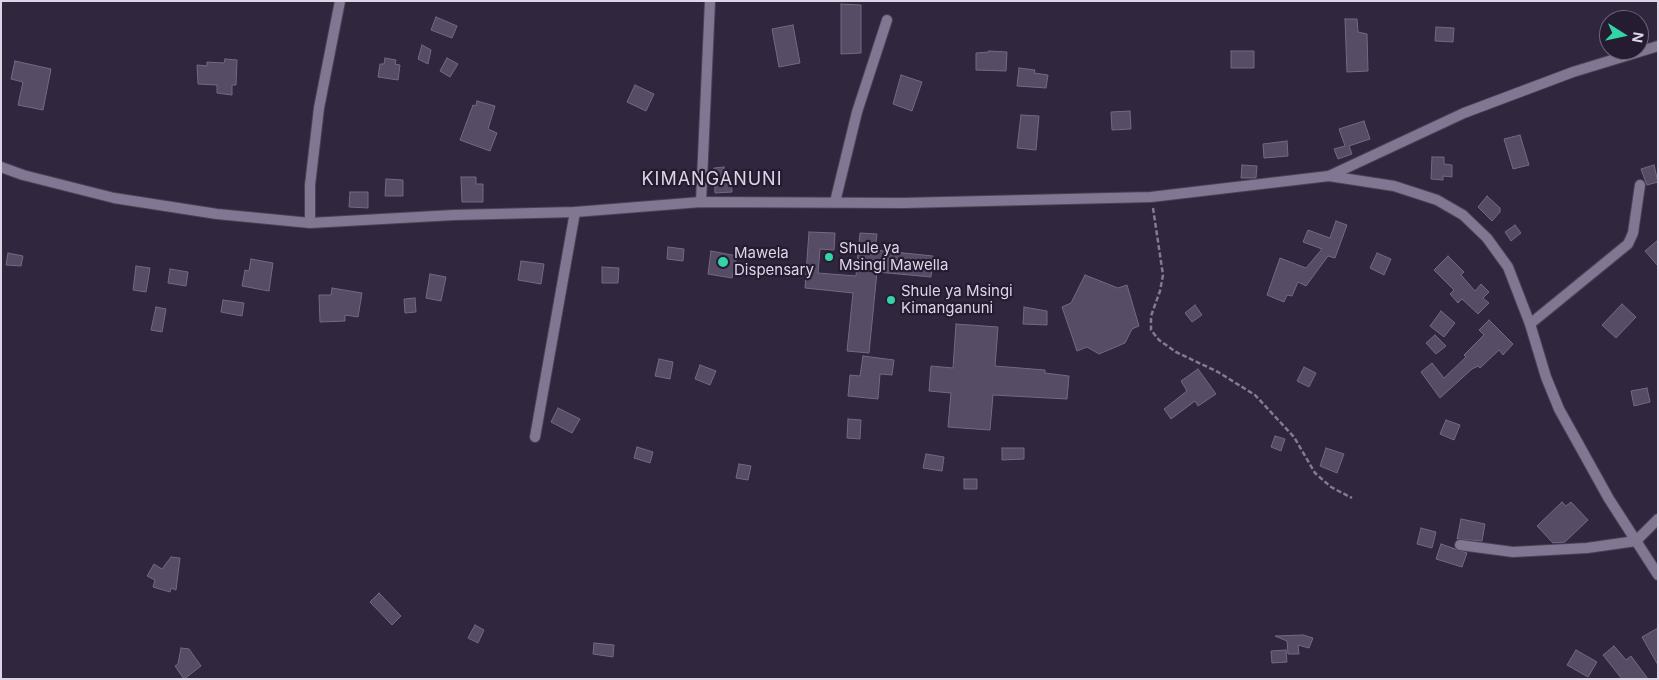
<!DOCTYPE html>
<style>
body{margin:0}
#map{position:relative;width:1659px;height:680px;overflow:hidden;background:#30263d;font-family:Inter,sans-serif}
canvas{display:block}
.frame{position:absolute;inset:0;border:2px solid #dcd6e6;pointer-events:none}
.north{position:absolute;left:1599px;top:10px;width:50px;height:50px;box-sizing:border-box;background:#261c32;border:1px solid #6f667a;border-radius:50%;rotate:100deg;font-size:14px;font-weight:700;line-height:20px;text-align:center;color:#dcd6e6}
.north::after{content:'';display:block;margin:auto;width:18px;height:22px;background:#33d4a8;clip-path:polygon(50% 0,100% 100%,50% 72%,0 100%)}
</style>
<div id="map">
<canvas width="1659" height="680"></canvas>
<div class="frame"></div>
<div class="north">N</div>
</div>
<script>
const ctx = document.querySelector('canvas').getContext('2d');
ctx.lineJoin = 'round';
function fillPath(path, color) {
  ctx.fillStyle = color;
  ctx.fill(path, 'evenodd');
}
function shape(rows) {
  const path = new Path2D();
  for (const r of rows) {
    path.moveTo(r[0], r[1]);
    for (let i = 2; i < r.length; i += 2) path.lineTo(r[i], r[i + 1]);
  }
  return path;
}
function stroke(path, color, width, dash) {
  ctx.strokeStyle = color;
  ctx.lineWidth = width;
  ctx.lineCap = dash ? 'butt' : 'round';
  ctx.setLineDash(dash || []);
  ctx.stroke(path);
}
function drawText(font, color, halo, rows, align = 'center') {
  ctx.font = font + ' Inter,sans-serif';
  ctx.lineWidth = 4.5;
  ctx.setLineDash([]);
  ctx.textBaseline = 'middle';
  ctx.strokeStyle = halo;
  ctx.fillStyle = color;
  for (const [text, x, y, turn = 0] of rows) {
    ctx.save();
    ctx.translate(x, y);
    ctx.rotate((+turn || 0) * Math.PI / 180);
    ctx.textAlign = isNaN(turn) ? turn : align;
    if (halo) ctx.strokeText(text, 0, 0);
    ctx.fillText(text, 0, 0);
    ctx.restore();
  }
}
const building = shape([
 [841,4,861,5,861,53,841,54,841,4],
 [436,17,457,26,452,38,431,30,436,17],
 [1345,19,1357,19,1358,32,1367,34,1368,71,1347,72,1345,19],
 [793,25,800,63,779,67,772,29,793,25],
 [1436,27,1454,28,1453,42,1435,41,1436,27],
 [422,45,431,50,428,64,418,59,422,45],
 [989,51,1007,52,1006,71,976,70,976,53,989,52,989,51],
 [1231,51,1254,51,1254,68,1231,68,1231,51],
 [385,58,396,60,395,64,400,65,398,80,378,77,380,64,384,64,385,58],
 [447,58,458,64,450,77,440,71,447,58],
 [225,59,237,60,236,85,232,85,232,95,217,93,217,85,198,84,197,65,207,66,207,62,224,63,225,59],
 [15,61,51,69,43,110,18,105,23,82,11,79,15,61],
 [1019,68,1035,70,1034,73,1048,75,1046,88,1017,86,1019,68],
 [901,75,922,82,912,111,893,104,901,75],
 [635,85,654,94,646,111,627,102,635,85],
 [477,101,495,106,488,129,497,133,490,151,460,140,473,105,476,106,477,101],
 [1130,111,1131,129,1112,130,1111,112,1130,111],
 [1021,115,1039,116,1036,150,1017,148,1021,115],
 [1364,121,1370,139,1349,146,1352,154,1338,159,1334,149,1345,146,1339,129,1364,121],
 [1520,135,1529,165,1513,169,1504,139,1520,135],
 [1287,141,1288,156,1264,158,1263,144,1287,141],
 [1432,157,1444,157,1444,164,1452,165,1452,177,1443,176,1443,180,1431,179,1432,157],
 [1242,165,1257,166,1256,178,1241,178,1242,165],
 [1654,165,1658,182,1647,185,1641,169,1654,165],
 [724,167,725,180,731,179,732,192,715,193,714,168,724,167],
 [461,177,476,177,476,184,483,184,483,202,462,202,461,177],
 [386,179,403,180,403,196,385,196,386,179],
 [350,192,368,192,368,208,349,207,350,192],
 [1487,196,1500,208,1500,212,1492,221,1478,207,1487,196],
 [1336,221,1347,225,1335,258,1328,256,1306,286,1298,282,1292,296,1287,295,1284,302,1267,295,1280,258,1306,268,1322,249,1303,242,1308,230,1330,238,1336,221],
 [1515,225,1521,233,1511,241,1505,232,1515,225],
 [809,232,835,233,834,250,820,249,818,273,856,276,860,233,877,234,875,250,933,256,931,277,877,272,869,353,847,351,853,293,805,288,809,232],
 [1658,240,1658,266,1645,251,1658,240],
 [668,247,684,249,683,261,667,259,668,247],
 [711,251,737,256,732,278,708,274,711,251],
 [8,253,23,256,21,266,6,265,8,253],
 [1377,253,1391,259,1384,275,1370,268,1377,253],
 [1448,256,1464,272,1461,275,1475,291,1481,284,1489,292,1483,298,1489,303,1478,314,1462,299,1458,303,1450,294,1454,290,1434,270,1448,256],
 [251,259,273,263,269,291,242,286,245,270,249,271,251,259],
 [521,261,544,264,541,284,518,280,521,261],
 [136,266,150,268,146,292,133,290,136,266],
 [602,267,619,268,618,283,602,283,602,267],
 [170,269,188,272,186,286,168,283,170,269],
 [430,274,446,277,441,301,426,298,430,274],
 [1085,275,1118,288,1127,285,1139,326,1132,329,1125,343,1099,354,1087,347,1077,351,1062,307,1071,303,1085,275],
 [332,288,362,293,358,317,345,315,345,321,320,322,319,295,331,295,332,288],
 [415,298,416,312,405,313,404,299,415,298],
 [223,300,244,303,242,316,221,312,223,300],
 [1622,304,1636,317,1616,338,1602,325,1622,304],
 [1195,305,1202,315,1192,322,1185,313,1195,305],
 [156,307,166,309,162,332,151,330,156,307],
 [1024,307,1047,311,1047,325,1023,324,1024,307],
 [1441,311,1455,323,1444,337,1430,326,1441,311],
 [1489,320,1513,344,1503,355,1499,350,1480,368,1478,366,1472,369,1440,398,1421,372,1432,363,1444,378,1466,357,1464,355,1484,335,1479,330,1489,320],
 [956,324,998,327,995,366,1045,370,1045,373,1069,376,1067,399,993,395,990,430,948,427,951,393,929,391,931,366,953,368,956,324],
 [1435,335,1446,346,1436,354,1426,343,1435,335],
 [863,356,894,360,892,375,880,374,878,399,848,396,850,375,860,376,863,356],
 [659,359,673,362,670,379,655,376,659,359],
 [700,365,716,371,710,385,695,379,700,365],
 [1304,367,1316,373,1309,387,1297,381,1304,367],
 [1198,369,1216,394,1198,406,1195,401,1171,419,1164,409,1187,391,1181,381,1198,369],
 [1647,388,1650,402,1634,406,1631,391,1647,388],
 [558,408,580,419,572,433,551,422,558,408],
 [848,419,861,420,860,439,847,438,848,419],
 [1446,420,1460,425,1454,440,1440,434,1446,420],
 [1275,436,1285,439,1281,451,1271,447,1275,436],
 [637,447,653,452,650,463,634,458,637,447],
 [1002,448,1024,448,1024,459,1002,460,1002,448],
 [1326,448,1344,454,1337,473,1320,466,1326,448],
 [926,454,944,457,942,471,923,468,926,454],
 [739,464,751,466,748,480,736,478,739,464],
 [964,479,977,479,977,489,964,489,964,479],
 [1562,502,1566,506,1571,502,1588,520,1565,542,1553,543,1537,526,1562,502],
 [1461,519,1485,524,1482,541,1457,539,1461,519],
 [1421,528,1436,532,1432,548,1417,544,1421,528],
 [1441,544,1467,553,1462,567,1436,559,1441,544],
 [171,557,180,558,176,590,171,588,170,592,153,587,155,580,147,576,154,564,162,569,171,557],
 [379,593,401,616,392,625,370,602,379,593],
 [475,625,484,630,478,643,468,638,475,625],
 [1658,628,1658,665,1642,637,1658,628],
 [1303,635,1313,638,1309,648,1298,645,1299,654,1288,654,1287,641,1275,636,1303,635],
 [594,643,614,645,613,657,593,654,594,643],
 [1614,646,1626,660,1631,656,1648,679,1622,679,1603,655,1614,646],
 [181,648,189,649,201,666,184,679,175,666,178,664,181,648],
 [1286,650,1287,662,1272,663,1271,651,1286,650],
 [1576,650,1597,662,1588,677,1567,665,1576,650]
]);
fillPath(building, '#564c65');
stroke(building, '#746984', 1);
const minor = shape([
 [1329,176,1464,113,1573,72,1658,46],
 [701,202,710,1],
 [835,202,857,112,887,20],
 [310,223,310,185,319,108,340,1],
 [1530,324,1628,244,1633,233,1640,185],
 [535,437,575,212],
 [1460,545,1513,552,1587,548,1636,541,1658,519]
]);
const tertiary = shape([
 [1,167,23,175,114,198,217,214,310,223,454,215,575,212,701,202,903,203,1151,197,1329,176,1394,186,1437,200,1463,215,1487,238,1508,267,1530,324,1546,377,1559,409,1609,499,1658,575]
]);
stroke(minor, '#4b4256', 12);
stroke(tertiary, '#4b4256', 12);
stroke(shape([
 [1153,208,1163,275,1160,291,1151,316,1151,330,1159,340,1176,352,1218,372,1255,395,1294,437,1315,473,1331,487,1352,498]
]), '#837b8f', 2.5, [5, 2.5]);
stroke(minor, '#827793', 10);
stroke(tertiary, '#827793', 10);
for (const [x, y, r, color] of [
 [829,257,5,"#33d4a8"],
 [723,262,6,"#33d4a8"],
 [891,300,5,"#33d4a8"]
]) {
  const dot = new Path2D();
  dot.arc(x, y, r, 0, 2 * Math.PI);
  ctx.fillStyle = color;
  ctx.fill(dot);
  stroke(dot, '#261c32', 2);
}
drawText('15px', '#dcd6e6', '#261c32', [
 ["Shule ya",839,248],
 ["Msingi Mawella",839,265],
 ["Mawela",734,253],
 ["Dispensary",734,270],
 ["Shule ya Msingi",901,291],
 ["Kimanganuni",901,308]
], 'left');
ctx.letterSpacing = '1px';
drawText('18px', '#dcd6e6', '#261c32', [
 ["KIMANGANUNI",712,180]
]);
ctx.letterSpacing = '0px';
</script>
